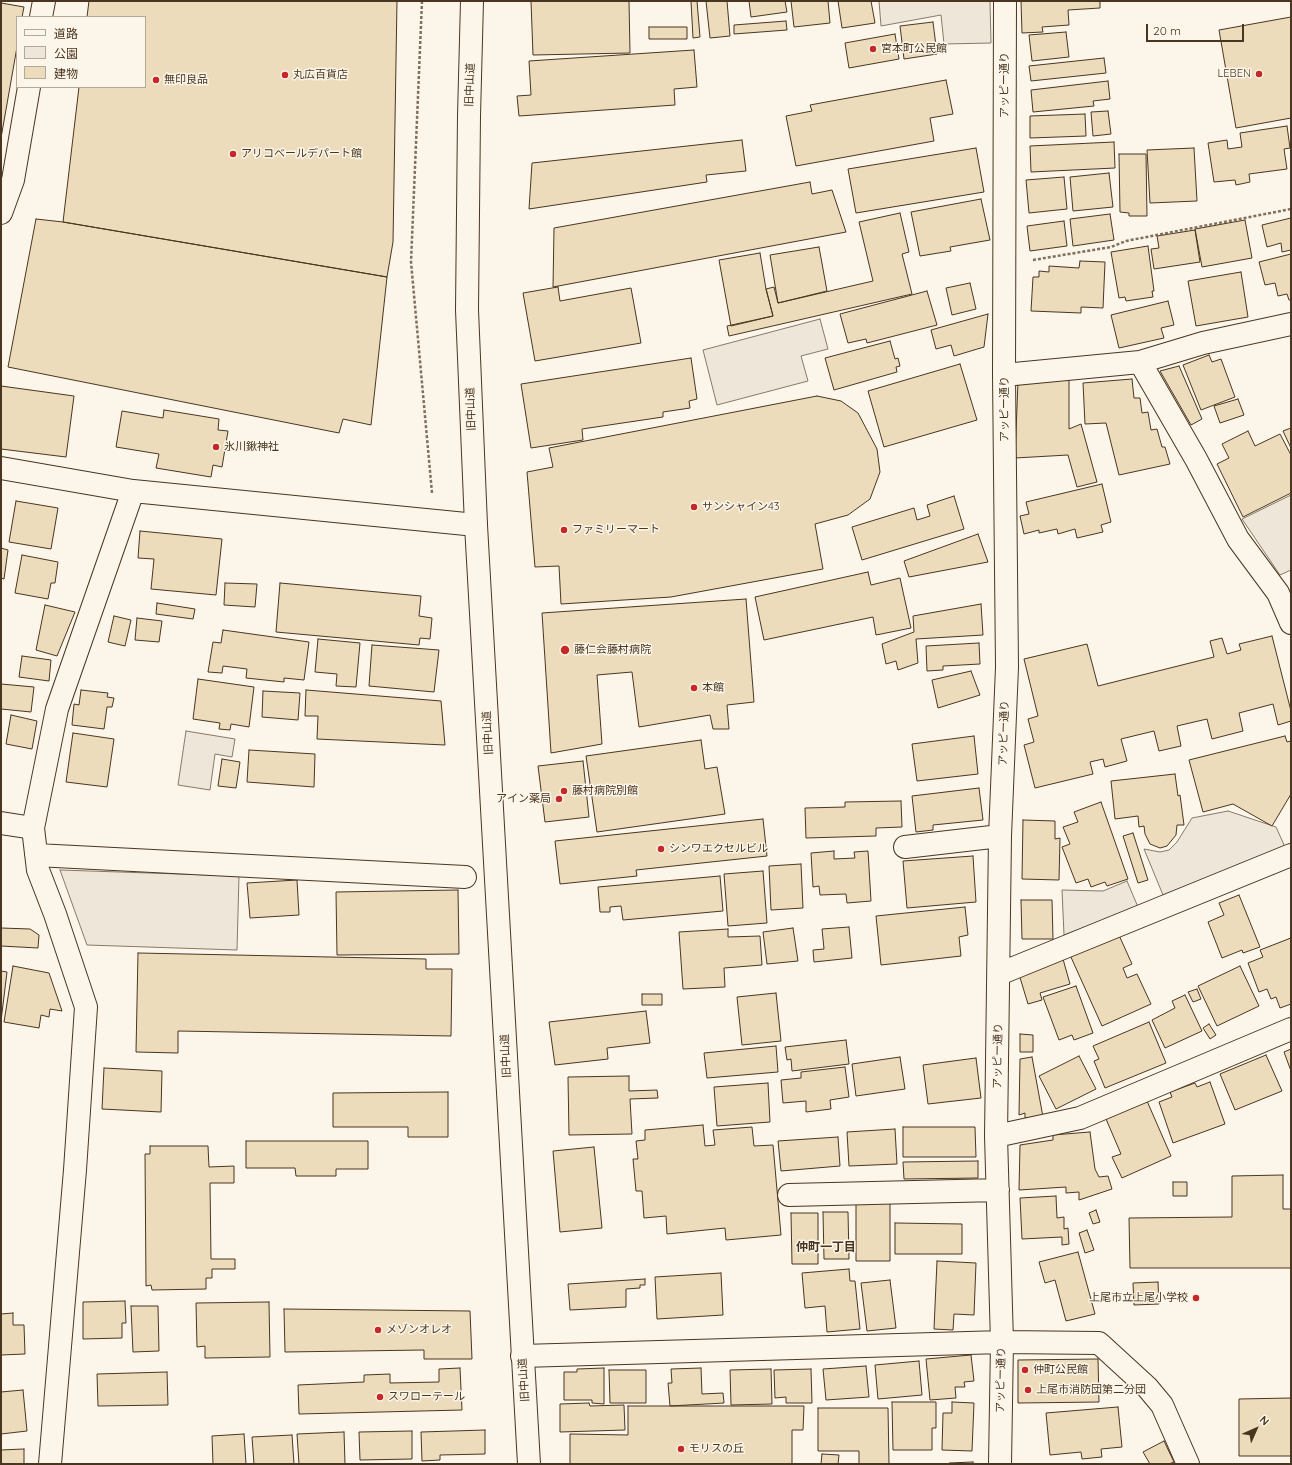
<!DOCTYPE html>
<meta charset="utf-8">
<style>
body{margin:0}
#map{position:relative;width:1292px;height:1465px;overflow:hidden;background:#fbf6e9;font-family:Quicksand,"Noto Sans JP",sans-serif}
canvas{display:block}
.frame{position:absolute;inset:0;border:2px solid #4a3520;pointer-events:none}
.legend{position:absolute;left:16px;top:16px;width:130px;height:72px;box-sizing:border-box;background:#fbf6e9;border:1px solid #b4a999;margin:0;padding:5px 7px;list-style:none;font-size:12px;color:#4a3520}
.legend li{display:flex;align-items:center;gap:8px;height:20px}
.legend b{width:20px;border:1px solid #b4a999}
.north{position:absolute;left:1236px;top:1409px;width:40px;height:40px;-webkit-text-stroke:3px #fbf6e9;paint-order:stroke;rotate:45deg;font-size:11px;font-weight:700;line-height:16px;text-align:center;color:#4a3520}
.north::after{content:'';display:block;margin:auto;width:14px;height:18px;background:#4a3520;clip-path:polygon(50% 0,100% 100%,50% 72%,0 100%)}
.scale{position:absolute;left:1146px;top:24px;width:98px;height:18px;box-sizing:border-box;border:2px solid #4a3520;border-top:0;padding-left:5px;font-size:12px;line-height:14px;white-space:nowrap;color:#4a3520;-webkit-text-stroke:3px #fbf6e9;paint-order:stroke}
</style>
<div id="map">
<canvas width="1292" height="1465"></canvas>
<div class="frame"></div>
<ul class="legend">
<li><b style="height:5px;background:#fbf6e9"></b>道路</li>
<li><b style="height:11px;background:#ede6d9"></b>公園</li>
<li><b style="height:11px;background:#ecdcbc"></b>建物</li>
</ul>
<div class="north">N</div>
<div class="scale">20 m</div>
</div>
<script>
const ctx = document.querySelector('canvas').getContext('2d');
ctx.lineJoin = 'round';
function fillPath(path, color) {
  ctx.fillStyle = color;
  ctx.fill(path, 'evenodd');
}
function shape(rows) {
  const path = new Path2D();
  for (const r of rows) {
    path.moveTo(r[0], r[1]);
    for (let i = 2; i < r.length; i += 2) path.lineTo(r[i], r[i + 1]);
  }
  return path;
}
function stroke(path, color, width, dash) {
  ctx.strokeStyle = color;
  ctx.lineWidth = width;
  ctx.lineCap = dash ? 'butt' : 'round';
  ctx.setLineDash(dash || []);
  ctx.stroke(path);
}
function drawText(font, color, halo, rows, align = 'center') {
  ctx.font = font + ' Quicksand,"Noto Sans JP",sans-serif';
  ctx.lineWidth = 3;
  ctx.setLineDash([]);
  ctx.textBaseline = 'middle';
  ctx.strokeStyle = halo;
  ctx.fillStyle = color;
  for (const [text, x, y, turn = 0] of rows) {
    ctx.save();
    ctx.translate(x, y);
    ctx.rotate((+turn || 0) * Math.PI / 180);
    ctx.textAlign = isNaN(turn) ? turn : align;
    if (halo) ctx.strokeText(text, 0, 0);
    ctx.fillText(text, 0, 0);
    ctx.restore();
  }
}
const green = shape([
 [879,1,990,1,991,43,944,44,941,15,881,26,879,1],
 [820,319,828,349,801,356,808,381,717,405,703,350,820,319],
 [1291,495,1291,570,1280,575,1242,519,1291,495],
 [186,731,235,739,232,757,215,754,210,790,178,785,186,731],
 [1228,811,1276,827,1285,847,1163,895,1144,849,1160,852,1169,850,1177,842,1192,818,1228,811],
 [60,870,239,876,237,950,87,945,60,870],
 [1127,881,1138,907,1064,935,1062,890,1103,891,1127,881]
]);
fillPath(green, '#ede6d9');
stroke(green, '#887966', 1);
const building = shape([
 [89,1,397,1,393,242,387,277,63,222,79,87,145,87,145,17,87,17,89,1],
 [531,1,629,1,630,53,533,55,531,1],
 [691,1,697,1,700,37,693,38,691,1],
 [706,1,727,1,730,36,710,38,706,1],
 [749,1,785,1,787,12,751,17,749,1],
 [791,1,828,1,830,23,794,27,791,1],
 [838,1,871,1,875,23,842,28,838,1],
 [1021,1,1100,1,1100,8,1068,10,1069,25,1042,27,1043,32,1022,33,1021,1],
 [1,3,24,7,22,17,17,17,17,47,1,138,1,3],
 [1291,17,1291,118,1236,128,1219,30,1291,17],
 [786,21,787,30,734,34,734,25,786,21],
 [933,22,937,54,904,59,900,26,933,22],
 [649,27,687,27,687,39,649,39,649,27],
 [1066,32,1069,57,1032,61,1029,35,1066,32],
 [895,34,899,59,849,68,845,43,895,34],
 [694,50,697,87,674,89,675,105,519,116,517,96,531,95,529,61,694,50],
 [1104,58,1106,73,1031,81,1029,66,1104,58],
 [946,80,953,114,930,118,934,141,796,166,786,116,812,111,810,105,946,80],
 [1108,81,1110,99,1093,101,1094,106,1033,112,1031,90,1108,81],
 [1108,111,1111,134,1093,136,1091,112,1108,111],
 [1085,114,1086,136,1030,138,1030,116,1085,114],
 [1287,126,1290,148,1284,149,1287,169,1249,174,1250,182,1236,185,1235,180,1214,182,1208,143,1227,140,1228,149,1242,147,1240,133,1287,126],
 [742,140,746,171,706,175,707,182,529,209,532,163,742,140],
 [1114,142,1115,168,1031,172,1030,146,1114,142],
 [976,148,984,192,856,213,848,169,976,148],
 [1194,148,1197,201,1150,203,1147,150,1194,148],
 [1119,154,1146,154,1147,216,1129,216,1129,213,1120,212,1119,154],
 [1109,173,1113,207,1073,211,1070,177,1109,173],
 [1064,177,1067,209,1029,213,1026,180,1064,177],
 [810,182,812,194,832,190,846,232,553,287,554,228,810,182],
 [981,199,990,240,950,247,951,251,920,256,911,212,981,199],
 [900,213,909,252,902,254,912,294,729,336,727,326,773,316,766,289,774,287,778,303,873,281,859,222,900,213],
 [1110,214,1114,240,1073,246,1070,219,1110,214],
 [1291,218,1291,250,1282,252,1281,243,1267,247,1262,225,1291,218],
 [36,219,63,222,387,277,371,425,343,419,339,433,8,367,36,219],
 [1245,220,1252,258,1202,267,1195,229,1245,220],
 [1064,221,1067,246,1030,251,1027,226,1064,221],
 [1195,230,1200,262,1154,269,1151,249,1159,248,1157,236,1195,230],
 [1148,246,1154,291,1152,291,1153,297,1126,301,1125,297,1119,298,1111,252,1148,246],
 [819,247,827,291,778,303,770,255,819,247],
 [760,253,766,289,773,316,731,326,719,260,760,253],
 [1291,254,1291,300,1289,300,1287,294,1278,296,1275,283,1265,285,1259,262,1291,254],
 [1080,261,1105,262,1103,308,1081,307,1081,313,1031,311,1033,277,1039,277,1039,271,1049,272,1049,266,1079,268,1080,261],
 [1241,272,1248,317,1196,326,1188,281,1241,272],
 [970,283,976,309,952,315,946,288,970,283],
 [558,287,560,301,631,288,641,343,535,361,523,293,558,287],
 [927,291,937,325,867,343,866,339,848,343,840,314,927,291],
 [1168,301,1174,325,1161,328,1164,338,1119,348,1111,315,1168,301],
 [988,314,984,347,954,356,951,345,936,349,931,330,988,314],
 [890,341,895,359,898,358,900,366,896,367,897,372,834,390,825,358,890,341],
 [1209,355,1212,362,1221,359,1235,397,1201,410,1183,365,1209,355],
 [691,358,697,399,689,401,690,408,663,412,663,417,582,429,583,440,531,448,521,384,691,358],
 [960,364,977,420,884,447,868,391,960,364],
 [1179,366,1202,419,1191,425,1160,371,1179,366],
 [1132,379,1134,398,1140,398,1142,413,1148,412,1151,430,1157,429,1162,447,1165,447,1170,464,1119,475,1106,423,1085,424,1083,383,1132,379],
 [1069,380,1069,429,1081,424,1097,482,1077,487,1068,455,1015,458,1018,381,1069,380],
 [1,386,74,396,66,457,1,449,1,386],
 [817,396,841,401,858,413,877,449,880,472,870,499,848,515,815,524,823,569,671,597,561,604,559,566,535,567,527,472,553,467,549,448,817,396],
 [1238,399,1244,415,1220,423,1214,406,1238,399],
 [164,410,219,419,218,430,228,431,222,467,213,465,211,477,156,468,159,454,116,447,122,411,163,418,164,410],
 [1291,428,1291,448,1283,431,1291,428],
 [1248,431,1255,446,1280,434,1291,455,1291,493,1243,517,1217,464,1229,458,1222,444,1248,431],
 [1102,484,1111,522,1101,525,1103,532,1077,538,1075,529,1058,534,1057,529,1039,533,1039,530,1024,534,1020,516,1029,514,1026,502,1102,484],
 [954,496,964,529,862,560,852,527,914,508,917,520,930,516,927,505,954,496],
 [16,501,58,508,51,549,9,542,16,501],
 [140,531,222,539,216,595,151,589,154,559,138,558,140,531],
 [978,534,988,562,909,577,904,561,978,534],
 [1,548,8,550,4,579,1,578,1,548],
 [22,555,58,562,55,583,51,583,48,599,15,593,22,555],
 [868,572,871,585,900,578,911,628,876,635,873,617,764,640,755,597,868,572],
 [225,583,257,584,255,607,224,605,225,583],
 [280,583,421,596,419,616,432,618,430,639,420,638,419,645,276,632,280,583],
 [746,599,754,702,727,705,729,729,713,729,710,715,639,727,632,672,597,675,602,744,551,753,542,613,746,599],
 [157,603,195,609,193,619,156,614,157,603],
 [981,604,983,635,916,639,918,663,898,670,896,661,886,664,882,644,914,632,913,616,981,604],
 [45,605,75,612,57,656,36,650,45,605],
 [114,616,131,620,125,646,108,642,114,616],
 [137,618,162,621,159,642,135,640,137,618],
 [223,630,309,642,304,680,284,678,284,682,246,678,247,669,223,666,222,673,208,672,213,642,221,643,223,630],
 [1272,636,1291,711,1291,721,1278,725,1273,704,1239,713,1243,731,1212,739,1207,719,1177,726,1181,746,1159,751,1154,731,1121,739,1127,761,1105,767,1103,759,1090,762,1093,774,1035,788,1024,745,1034,742,1028,719,1038,716,1024,659,1087,644,1098,686,1214,657,1210,641,1222,638,1227,654,1241,650,1239,644,1272,636],
 [318,639,360,643,356,687,336,686,337,674,315,672,318,639],
 [979,643,980,664,943,666,943,670,927,671,926,646,979,643],
 [372,645,439,650,434,692,369,686,372,645],
 [22,656,51,660,49,681,19,677,22,656],
 [971,671,980,695,938,708,932,680,971,671],
 [198,679,254,687,249,727,231,724,230,730,219,729,220,723,193,719,198,679],
 [1,684,34,687,31,712,1,709,1,684],
 [81,690,108,693,107,697,114,698,112,707,107,707,104,729,72,725,74,704,79,705,81,690],
 [306,690,441,701,445,745,317,739,318,716,305,716,306,690],
 [263,691,300,693,298,720,262,717,263,691],
 [11,715,37,721,32,749,6,744,11,715],
 [73,733,114,739,107,787,66,782,73,733],
 [974,736,978,774,917,781,912,744,974,736],
 [1285,736,1287,742,1291,741,1291,794,1272,826,1233,804,1203,812,1189,760,1285,736],
 [701,740,705,769,717,767,725,814,597,832,586,756,701,740],
 [249,750,315,754,314,787,247,782,249,750],
 [222,759,240,762,236,788,218,786,222,759],
 [583,761,589,817,545,822,538,766,583,761],
 [1175,774,1178,796,1180,795,1184,825,1177,825,1176,835,1167,846,1160,848,1150,844,1145,834,1144,826,1139,827,1138,816,1115,819,1111,781,1175,774],
 [979,788,983,820,933,825,933,830,916,832,912,796,979,788],
 [901,801,902,827,876,828,876,836,806,838,805,808,845,807,845,802,901,801],
 [1101,802,1128,879,1107,886,1105,882,1091,887,1088,879,1076,883,1062,847,1070,844,1063,827,1078,822,1074,812,1101,802],
 [763,819,767,856,636,870,637,876,560,884,555,841,763,819],
 [1023,820,1055,821,1055,839,1060,838,1059,880,1022,879,1023,820],
 [1133,833,1148,880,1138,883,1123,836,1133,833],
 [834,851,834,859,855,858,854,852,868,851,871,901,847,903,846,894,820,895,819,886,813,887,811,853,834,851],
 [973,856,976,902,907,908,903,861,973,856],
 [801,864,803,908,771,910,769,866,801,864],
 [763,871,767,923,728,926,724,874,763,871],
 [720,876,723,911,623,920,621,906,610,907,610,912,600,912,598,887,720,876],
 [297,880,299,915,250,918,247,883,297,880],
 [458,890,459,954,337,955,336,892,458,890],
 [1239,895,1260,947,1243,953,1242,950,1222,958,1208,922,1224,915,1219,903,1239,895],
 [1021,900,1052,900,1053,939,1022,939,1021,900],
 [965,907,968,935,959,937,961,956,881,965,876,916,965,907],
 [849,927,852,958,814,962,813,950,824,949,822,929,849,927],
 [1,928,30,929,39,935,38,948,1,946,1,928],
 [793,928,798,961,767,964,763,932,793,928],
 [728,929,728,937,760,936,762,965,724,968,725,987,683,989,679,932,728,929],
 [1118,933,1132,964,1123,968,1127,978,1137,974,1151,1004,1102,1026,1070,955,1118,933],
 [1291,938,1291,1004,1280,1008,1276,997,1271,999,1267,989,1259,992,1248,963,1263,957,1260,950,1291,938],
 [138,953,426,959,426,969,452,969,451,1036,178,1031,178,1053,136,1052,138,953],
 [1063,959,1070,984,1040,993,1042,1000,1028,1004,1018,971,1063,959],
 [13,966,49,973,62,1011,50,1009,49,1017,41,1015,39,1028,4,1022,13,966],
 [1240,966,1259,1006,1217,1026,1198,986,1240,966],
 [1,971,7,972,1,1021,1,971],
 [1076,986,1093,1033,1074,1040,1072,1035,1059,1040,1043,997,1076,986],
 [1197,989,1201,999,1193,1002,1188,992,1197,989],
 [776,993,781,1041,742,1045,737,997,776,993],
 [642,994,662,994,662,1005,642,1005,642,994],
 [1185,995,1202,1031,1165,1048,1152,1020,1175,1008,1172,1001,1185,995],
 [646,1011,650,1043,607,1048,608,1059,555,1065,549,1022,646,1011],
 [1149,1022,1166,1063,1105,1088,1094,1061,1099,1059,1093,1046,1149,1022],
 [1209,1024,1216,1035,1210,1039,1203,1028,1209,1024],
 [1020,1034,1033,1035,1033,1052,1020,1052,1020,1034],
 [846,1040,849,1064,792,1071,791,1059,787,1060,785,1047,846,1040],
 [776,1046,778,1072,707,1078,704,1053,776,1046],
 [1291,1049,1291,1071,1284,1052,1291,1049],
 [1266,1055,1282,1091,1235,1110,1220,1074,1266,1055],
 [1079,1056,1096,1089,1056,1109,1039,1076,1079,1056],
 [900,1057,905,1089,856,1096,852,1064,900,1057],
 [1032,1057,1043,1117,1025,1118,1025,1113,1019,1115,1020,1059,1032,1057],
 [976,1058,981,1098,928,1104,923,1065,976,1058],
 [845,1067,849,1097,830,1100,831,1109,806,1112,806,1101,783,1103,781,1080,801,1078,801,1072,845,1067],
 [104,1068,162,1071,161,1112,102,1109,104,1068],
 [629,1076,629,1091,657,1090,658,1098,630,1099,632,1134,569,1135,568,1077,629,1076],
 [1210,1082,1225,1124,1173,1143,1159,1102,1172,1097,1170,1092,1195,1083,1197,1087,1210,1082],
 [768,1083,770,1122,717,1126,714,1087,768,1083],
 [448,1092,448,1137,408,1137,408,1127,333,1127,333,1093,448,1092],
 [1147,1101,1171,1156,1122,1178,1112,1157,1121,1154,1106,1119,1147,1101],
 [703,1125,705,1146,715,1145,713,1130,752,1127,754,1146,773,1145,781,1235,726,1240,725,1228,667,1234,666,1216,644,1218,642,1191,636,1191,633,1159,638,1159,636,1141,645,1140,645,1130,703,1125],
 [903,1127,975,1127,976,1157,903,1157,903,1127],
 [895,1129,897,1164,849,1166,847,1132,895,1129],
 [1090,1132,1095,1169,1099,1177,1108,1176,1112,1189,1079,1200,1079,1192,1066,1193,1066,1187,1019,1190,1020,1145,1053,1140,1053,1135,1090,1132],
 [838,1137,840,1166,781,1171,778,1141,838,1137],
 [246,1141,368,1141,368,1169,336,1169,336,1176,296,1176,295,1168,246,1168,246,1141],
 [150,1146,208,1146,209,1167,234,1166,234,1183,210,1183,211,1259,235,1259,235,1269,212,1269,212,1278,206,1278,206,1289,152,1290,151,1285,146,1286,145,1154,150,1154,150,1146],
 [594,1147,602,1228,560,1232,553,1151,594,1147],
 [978,1161,978,1178,904,1179,903,1162,978,1161],
 [1283,1175,1283,1209,1291,1209,1291,1268,1130,1268,1129,1218,1232,1217,1232,1176,1283,1175],
 [1173,1182,1187,1182,1187,1196,1173,1196,1173,1182],
 [1056,1196,1057,1218,1064,1217,1064,1229,1068,1228,1069,1244,1062,1245,1062,1237,1022,1239,1020,1198,1056,1196],
 [856,1203,890,1203,890,1261,856,1261,856,1203],
 [1096,1210,1100,1222,1093,1224,1089,1213,1096,1210],
 [823,1212,848,1212,849,1259,824,1259,823,1212],
 [791,1213,818,1213,818,1264,792,1264,791,1213],
 [895,1223,962,1224,962,1254,895,1254,895,1223],
 [1087,1230,1094,1250,1085,1253,1079,1233,1087,1230],
 [1078,1252,1095,1314,1066,1321,1055,1280,1045,1283,1039,1262,1078,1252],
 [937,1261,976,1263,974,1315,954,1314,953,1330,934,1329,937,1261],
 [849,1269,850,1281,855,1281,860,1329,827,1332,825,1306,805,1308,802,1273,849,1269],
 [721,1273,723,1315,657,1319,655,1277,721,1273],
 [645,1279,645,1285,640,1285,640,1288,626,1289,626,1307,570,1310,568,1284,645,1279],
 [890,1280,896,1328,867,1331,861,1283,890,1280],
 [1158,1282,1159,1304,1134,1305,1133,1283,1158,1282],
 [125,1301,126,1323,122,1323,122,1338,83,1339,83,1302,125,1301],
 [269,1302,270,1357,205,1358,205,1346,197,1347,196,1303,269,1302],
 [131,1306,158,1306,159,1351,133,1352,131,1306],
 [284,1309,470,1311,472,1359,424,1359,424,1350,285,1352,284,1309],
 [13,1313,13,1325,24,1325,25,1354,1,1355,1,1314,13,1313],
 [971,1355,974,1381,964,1382,965,1387,955,1387,956,1398,930,1400,926,1359,971,1355],
 [1098,1359,1099,1402,1018,1403,1018,1360,1098,1359],
 [919,1361,922,1395,878,1399,875,1365,919,1361],
 [866,1366,869,1397,826,1400,823,1369,866,1366],
 [460,1368,462,1410,299,1414,298,1385,364,1382,364,1375,390,1374,390,1383,439,1382,439,1369,460,1368],
 [604,1368,604,1404,592,1403,592,1400,564,1400,564,1372,577,1372,577,1369,604,1368],
 [701,1368,702,1394,723,1393,724,1403,670,1406,668,1383,672,1383,671,1369,701,1368],
 [771,1369,772,1404,731,1405,730,1370,771,1369],
 [811,1369,812,1403,786,1403,786,1397,775,1398,774,1370,811,1369],
 [609,1370,646,1370,646,1403,610,1403,609,1370],
 [167,1372,168,1405,98,1406,97,1374,167,1372],
 [23,1390,27,1431,1,1434,1,1392,23,1390],
 [1291,1398,1291,1456,1239,1456,1239,1399,1291,1398],
 [892,1402,936,1402,936,1428,932,1428,932,1450,893,1450,892,1402],
 [952,1402,974,1403,972,1451,942,1450,943,1413,952,1413,952,1402],
 [589,1403,590,1406,624,1405,625,1430,560,1432,560,1404,589,1403],
 [628,1406,804,1406,803,1430,792,1430,792,1464,570,1464,570,1434,628,1435,628,1406],
 [1118,1407,1122,1447,1101,1449,1102,1457,1082,1459,1081,1452,1050,1455,1046,1413,1118,1407],
 [818,1408,888,1408,889,1464,859,1464,859,1451,818,1451,818,1408],
 [485,1430,485,1454,440,1455,440,1460,422,1461,421,1432,485,1430],
 [412,1431,412,1459,360,1460,359,1432,412,1431],
 [344,1432,345,1464,299,1464,297,1434,344,1432],
 [244,1434,246,1464,213,1464,212,1436,244,1434],
 [292,1435,294,1464,254,1464,252,1437,292,1435],
 [1164,1441,1174,1462,1169,1464,1150,1464,1143,1452,1164,1441],
 [24,1449,24,1464,1,1464,1,1450,24,1449],
 [822,1454,839,1455,838,1464,821,1464,822,1454],
 [973,1462,973,1464,949,1464,949,1463,973,1462]
]);
fillPath(building, '#ecdcbc');
stroke(building, '#4a3520', 1);
const minor = shape([
 [41,17,44,1],
 [1,213,13,180,29,87],
 [1140,362,1196,459,1238,539,1278,593,1291,623],
 [1004,375,1140,362,1203,343,1291,324],
 [1,468,133,491,476,525],
 [1,823,33,828],
 [905,847,1000,836],
 [36,855,465,877],
 [999,974,1291,855],
 [996,1136,1080,1118,1291,1029],
 [789,1195,998,1190],
 [522,1356,1002,1342,1099,1343,1147,1387,1162,1405,1188,1464],
 [50,1464,75,1170,86,1007,55,914,38,870,33,828,57,709,133,491],
 [1000,1464,1002,1342,996,1136,1000,836,1007,667,1004,375,1005,1]
]);
const major = shape([
 [472,1,469,116,467,310,476,525,529,1464]
]);
stroke(minor, '#4a3520', 24);
stroke(major, '#4a3520', 24);
stroke(shape([
 [422,1,411,262,432,493],
 [1033,260,1111,247,1126,241,1291,209]
]), '#7f6f5c', 2.5, [3, 2]);
stroke(minor, '#fbf6e9', 22);
stroke(major, '#fbf6e9', 22);
for (const [x, y, r, color] of [
 [873,49,4,"#c62828"],
 [1259,74,4,"#c62828"],
 [285,75,4,"#c62828"],
 [156,80,4,"#c62828"],
 [233,154,4,"#c62828"],
 [216,447,4,"#c62828"],
 [694,507,4,"#c62828"],
 [564,530,4,"#c62828"],
 [565,650,5,"#c62828"],
 [694,688,4,"#c62828"],
 [564,791,4,"#c62828"],
 [559,799,4,"#c62828"],
 [661,849,4,"#c62828"],
 [1196,1298,4,"#c62828"],
 [378,1330,4,"#c62828"],
 [1025,1370,4,"#c62828"],
 [1028,1390,4,"#c62828"],
 [380,1397,4,"#c62828"],
 [681,1449,4,"#c62828"]
]) {
  const dot = new Path2D();
  dot.arc(x, y, r, 0, 2 * Math.PI);
  ctx.fillStyle = color;
  ctx.fill(dot);
  stroke(dot, '#fbf6e9', 1.5);
}
drawText('11px', '#4a3520', '#fbf6e9', [
 ["宮本町公民館",881,49],
 ["LEBEN",1251,74,"right"],
 ["丸広百貨店",293,75],
 ["無印良品",164,80],
 ["アリコベールデパート館",241,154],
 ["氷川鍬神社",224,447],
 ["サンシャイン43",702,507],
 ["ファミリーマート",572,530],
 ["藤仁会藤村病院",574,650],
 ["本館",702,688],
 ["藤村病院別館",572,791],
 ["アイン薬局",551,799,"right"],
 ["シンワエクセルビル",669,849],
 ["上尾市立上尾小学校",1188,1298,"right"],
 ["メゾンオレオ",386,1330],
 ["仲町公民館",1033,1370],
 ["上尾市消防団第二分団",1036,1390],
 ["スワローテール",388,1397],
 ["モリスの丘",689,1449]
], 'left');
drawText('11px', '#4a3520', '#fbf6e9', [
 ["旧中山道",470,85,-88],
 ["アッピー通り",1005,85,-90],
 ["旧中山道",471,409,-92],
 ["アッピー通り",1005,409,-90],
 ["旧中山道",488,733,-93],
 ["アッピー通り",1004,733,-88],
 ["旧中山道",506,1056,-93],
 ["アッピー通り",998,1056,-89],
 ["旧中山道",524,1380,-94],
 ["アッピー通り",1001,1380,-89]
]);
drawText('bold 12px', '#4a3520', '#fbf6e9', [
 ["仲町一丁目",826,1247]
]);
</script>
